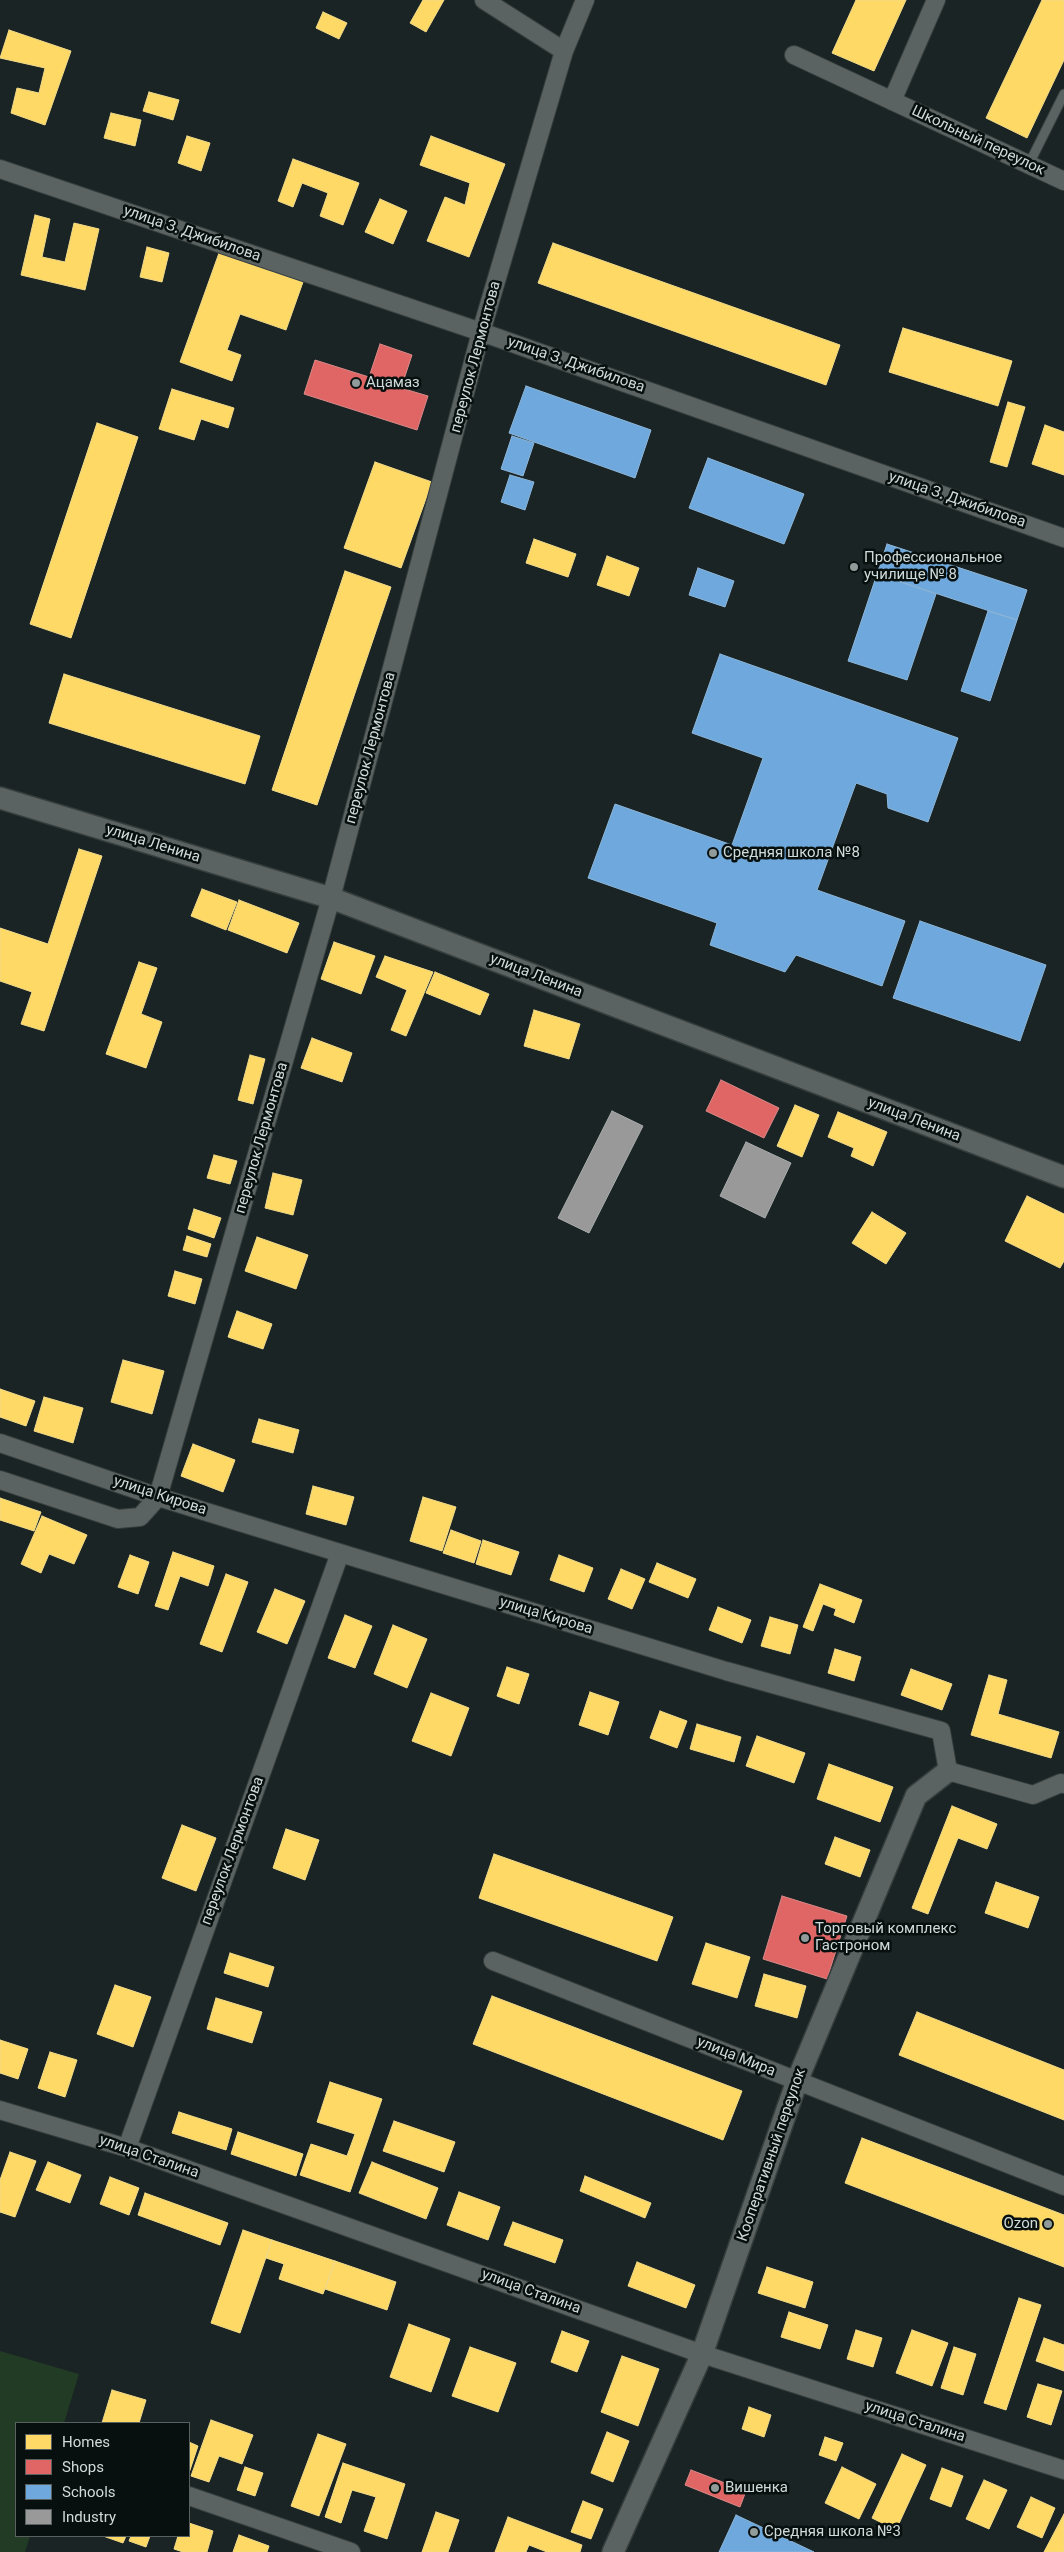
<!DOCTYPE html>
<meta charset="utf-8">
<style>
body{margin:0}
#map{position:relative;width:1064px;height:2552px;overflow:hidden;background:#1a2424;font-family:Roboto,sans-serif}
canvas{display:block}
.legend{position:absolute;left:15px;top:2422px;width:175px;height:115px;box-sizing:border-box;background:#08100f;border:1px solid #586160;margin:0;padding:6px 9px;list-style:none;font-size:15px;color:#cfdbda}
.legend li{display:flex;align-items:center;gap:10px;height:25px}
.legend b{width:25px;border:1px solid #586160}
</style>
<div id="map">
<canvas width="1064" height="2552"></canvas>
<ul class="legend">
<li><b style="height:14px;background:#ffd966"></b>Homes</li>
<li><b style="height:14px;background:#e06666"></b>Shops</li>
<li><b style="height:14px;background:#6fa8dc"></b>Schools</li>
<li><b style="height:14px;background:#999"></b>Industry</li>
</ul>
</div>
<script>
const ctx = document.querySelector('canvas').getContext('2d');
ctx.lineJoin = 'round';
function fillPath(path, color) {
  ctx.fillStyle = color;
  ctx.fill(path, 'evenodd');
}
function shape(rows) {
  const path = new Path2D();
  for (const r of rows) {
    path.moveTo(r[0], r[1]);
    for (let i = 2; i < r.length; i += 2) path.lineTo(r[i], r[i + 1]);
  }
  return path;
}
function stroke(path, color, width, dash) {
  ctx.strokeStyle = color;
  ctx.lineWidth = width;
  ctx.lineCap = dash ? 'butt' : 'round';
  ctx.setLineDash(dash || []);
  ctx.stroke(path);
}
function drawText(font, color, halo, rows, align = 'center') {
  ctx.font = font + ' Roboto,sans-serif';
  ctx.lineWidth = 5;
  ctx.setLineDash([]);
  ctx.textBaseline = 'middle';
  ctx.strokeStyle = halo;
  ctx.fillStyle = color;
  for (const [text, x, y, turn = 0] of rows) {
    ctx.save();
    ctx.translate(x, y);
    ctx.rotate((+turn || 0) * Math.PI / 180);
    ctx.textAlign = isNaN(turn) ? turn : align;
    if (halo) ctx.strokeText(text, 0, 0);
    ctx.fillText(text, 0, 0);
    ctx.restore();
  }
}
fillPath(shape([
 [0,2351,79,2374,64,2423,16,2423,16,2536,30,2536,25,2552,0,2552]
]), '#223b25');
const homes = shape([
 [423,0,444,0,426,32,410,23,423,0],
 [856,0,906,0,874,71,832,53,856,0],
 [1042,0,1064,0,1064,60,1027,138,986,118,1042,0],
 [323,12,347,23,339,39,316,28,323,12],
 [9,30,71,51,45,125,11,113,17,88,39,93,45,68,0,58,9,30],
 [149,92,179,100,173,120,143,111,149,92],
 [111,113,141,120,135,146,104,138,111,113],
 [187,136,210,143,201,171,178,163,187,136],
 [431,136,505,164,469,257,427,241,445,197,465,205,470,183,420,165,431,136],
 [293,159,359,183,343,225,320,216,328,193,302,183,293,207,278,201,293,159],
 [380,199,407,211,393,244,365,232,380,199],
 [35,215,50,219,42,257,65,262,74,223,99,229,85,290,21,275,35,215],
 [553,243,840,345,826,385,538,283,553,243],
 [147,247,169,253,162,282,140,277,147,247],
 [219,253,303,282,286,330,240,314,227,350,241,355,232,381,180,362,219,253],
 [903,328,1012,361,998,406,889,372,903,328],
 [172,389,234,408,228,428,201,419,194,440,159,429,172,389],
 [1008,402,1025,407,1007,467,990,462,1008,402],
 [97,423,138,437,71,638,30,624,97,423],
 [1045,425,1064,432,1064,475,1032,464,1045,425],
 [375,462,432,482,401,568,344,548,375,462],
 [534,539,576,554,568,577,526,563,534,539],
 [607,556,639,568,629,596,597,585,607,556],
 [345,571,391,587,317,805,272,790,345,571],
 [64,674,260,736,245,784,49,723,64,674],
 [79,849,102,856,44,1031,21,1024,32,992,0,981,0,928,48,944,79,849],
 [202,889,237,902,226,930,191,916,202,889],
 [239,900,299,923,287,953,228,930,239,900],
 [334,942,375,956,361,994,321,979,334,942],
 [385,956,433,972,406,1036,391,1030,407,990,376,977,385,956],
 [139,962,157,968,141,1014,162,1022,146,1068,106,1054,139,962],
 [435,972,489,994,480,1015,426,993,435,972],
 [534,1010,580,1024,569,1059,524,1046,534,1010],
 [312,1038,352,1053,342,1082,301,1068,312,1038],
 [250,1055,265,1059,253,1104,238,1100,250,1055],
 [795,1105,819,1115,802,1157,777,1146,795,1105],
 [838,1112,887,1132,873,1166,851,1156,854,1148,828,1137,838,1112],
 [214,1155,237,1161,230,1184,207,1178,214,1155],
 [273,1173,302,1180,293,1215,265,1208,273,1173],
 [1027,1196,1064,1214,1064,1261,1060,1268,1005,1241,1027,1196],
 [194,1209,221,1218,214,1238,188,1229,194,1209],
 [872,1212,906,1233,886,1264,852,1243,872,1212],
 [187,1236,211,1244,207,1257,183,1250,187,1236],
 [257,1237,308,1255,296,1289,245,1271,257,1237],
 [175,1271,202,1279,195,1304,168,1296,175,1271],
 [237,1311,272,1324,263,1349,228,1337,237,1311],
 [123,1360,164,1371,152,1414,111,1402,123,1360],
 [0,1389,35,1401,26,1426,0,1417,0,1389],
 [44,1397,83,1408,73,1443,34,1431,44,1397],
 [259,1419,299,1430,293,1453,252,1442,259,1419],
 [193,1444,235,1460,223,1492,181,1476,193,1444],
 [313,1486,354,1497,346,1525,306,1514,313,1486],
 [423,1497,456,1507,442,1551,410,1541,423,1497],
 [0,1498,41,1512,34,1531,0,1520,0,1498],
 [42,1516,87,1535,74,1564,49,1554,41,1573,21,1564,42,1516],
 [451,1530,481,1541,474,1563,443,1553,451,1530],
 [483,1540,519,1552,511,1575,476,1564,483,1540],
 [173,1552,214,1566,208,1586,180,1576,168,1610,155,1606,173,1552],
 [130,1555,149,1562,138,1594,118,1587,130,1555],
 [559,1555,593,1568,584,1592,550,1580,559,1555],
 [657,1563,696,1579,688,1598,649,1582,657,1563],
 [621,1569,645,1579,632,1609,608,1599,621,1569],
 [226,1574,248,1582,222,1652,200,1644,226,1574],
 [820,1584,862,1600,854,1623,834,1615,836,1609,823,1604,813,1631,803,1627,820,1584],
 [275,1589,305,1601,287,1644,257,1632,275,1589],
 [718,1607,751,1620,742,1643,709,1630,718,1607],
 [345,1615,372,1626,355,1668,328,1658,345,1615],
 [770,1617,798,1625,790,1654,761,1646,770,1617],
 [393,1625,427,1639,407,1688,374,1674,393,1625],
 [835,1649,861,1657,854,1681,828,1673,835,1649],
 [507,1667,529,1674,519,1704,497,1696,507,1667],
 [911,1669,952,1684,942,1710,901,1695,911,1669],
 [989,1675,1007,1680,998,1714,1059,1732,1051,1758,971,1735,989,1675],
 [590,1692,619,1702,608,1735,579,1725,590,1692],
 [431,1693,469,1708,451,1756,412,1741,431,1693],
 [660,1711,687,1721,677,1748,650,1738,660,1711],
 [697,1724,741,1737,734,1762,690,1749,697,1724],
 [757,1736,805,1753,794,1783,746,1766,757,1736],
 [829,1764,893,1787,880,1822,817,1799,829,1764],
 [952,1806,997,1824,987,1849,958,1838,928,1914,912,1908,952,1806],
 [182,1825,216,1838,196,1891,162,1878,182,1825],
 [286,1829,319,1840,305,1880,273,1868,286,1829],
 [835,1837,870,1850,860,1877,825,1864,835,1837],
 [494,1854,673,1917,657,1961,479,1898,494,1854],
 [996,1882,1039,1897,1028,1928,985,1913,996,1882],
 [706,1943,750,1957,737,1998,692,1984,706,1943],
 [230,1953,274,1967,268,1987,224,1973,230,1953],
 [764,1974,806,1986,797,2018,755,2006,764,1974],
 [115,1985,151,1997,133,2047,97,2034,115,1985],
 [492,1996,742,2091,723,2140,473,2044,492,1996],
 [216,1998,262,2012,252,2043,207,2029,216,1998],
 [917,2012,1064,2070,1064,2120,899,2055,917,2012],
 [0,2040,28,2049,18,2079,0,2073,0,2040],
 [50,2052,77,2060,65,2097,38,2088,50,2052],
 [330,2082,382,2099,350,2192,300,2175,311,2144,347,2156,355,2134,317,2122,330,2082],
 [179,2112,232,2129,226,2150,172,2133,179,2112],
 [394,2121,455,2142,444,2172,383,2151,394,2121],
 [238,2132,303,2154,296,2176,231,2154,238,2132],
 [862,2138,1064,2215,1064,2267,845,2183,862,2138],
 [10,2152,36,2161,15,2217,0,2212,0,2180,10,2152],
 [48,2162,81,2175,70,2203,36,2190,48,2162],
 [372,2162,438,2188,426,2219,359,2193,372,2162],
 [585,2176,651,2203,645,2218,580,2191,585,2176],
 [110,2177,139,2188,129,2215,100,2204,110,2177],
 [459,2192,500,2207,488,2240,447,2225,459,2192],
 [145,2193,228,2223,220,2245,138,2215,145,2193],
 [513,2222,563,2240,555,2263,504,2245,513,2222],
 [243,2230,272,2240,240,2333,211,2323,243,2230],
 [272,2240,335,2261,323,2294,279,2279,284,2264,266,2258,272,2240],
 [335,2261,396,2282,387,2310,325,2289,335,2261],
 [637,2262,695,2285,686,2308,628,2286,637,2262],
 [767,2267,813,2282,805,2308,758,2293,767,2267],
 [1019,2298,1041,2305,1006,2410,984,2403,1019,2298],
 [789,2312,828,2325,820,2349,781,2337,789,2312],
 [409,2324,450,2339,431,2392,390,2377,409,2324],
 [856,2330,882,2338,873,2367,847,2359,856,2330],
 [912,2330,948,2343,932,2386,896,2373,912,2330],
 [562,2331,589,2341,577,2372,551,2362,562,2331],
 [1044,2338,1064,2345,1064,2371,1036,2361,1044,2338],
 [470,2347,516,2363,498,2412,452,2396,470,2347],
 [954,2347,976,2354,963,2395,941,2388,954,2347],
 [622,2356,659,2369,638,2426,601,2412,622,2356],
 [1038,2384,1062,2391,1051,2425,1027,2417,1038,2384],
 [112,2390,146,2400,139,2423,102,2423,112,2390],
 [749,2407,771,2415,764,2437,742,2429,749,2407],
 [211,2420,253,2435,242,2464,219,2456,209,2482,191,2476,211,2420],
 [607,2432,629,2441,613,2482,591,2473,607,2432],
 [318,2434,346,2444,319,2516,291,2506,318,2434],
 [825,2437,843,2443,836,2461,819,2455,825,2437],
 [189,2442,198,2446,189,2473,189,2442],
 [902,2454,926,2465,896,2530,872,2518,902,2454],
 [343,2463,405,2484,387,2539,364,2531,376,2497,352,2490,341,2523,325,2517,343,2463],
 [245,2467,263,2473,255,2496,237,2490,245,2467],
 [842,2467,876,2484,859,2519,825,2503,842,2467],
 [942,2468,963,2476,951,2507,930,2499,942,2468],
 [984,2480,1007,2490,989,2529,966,2519,984,2480],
 [1031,2497,1055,2508,1042,2538,1017,2527,1031,2497],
 [583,2501,603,2509,591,2539,571,2532,583,2501],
 [436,2512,459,2520,448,2552,422,2552,436,2512],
 [1064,2514,1064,2552,1044,2552,1064,2514],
 [508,2517,582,2545,580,2552,547,2552,529,2545,526,2552,495,2552,508,2517],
 [189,2523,213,2531,207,2552,183,2552,174,2549,178,2536,189,2536,189,2523],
 [239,2535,269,2546,267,2552,233,2552,239,2535],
 [103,2536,126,2536,123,2543,103,2536],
 [131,2536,150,2536,146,2547,129,2541,131,2536]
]);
fillPath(homes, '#ffd966');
stroke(homes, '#f1da89', 1);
const shops = shape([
 [380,344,412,355,401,388,428,396,417,430,304,394,315,360,369,377,380,344],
 [721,1080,779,1108,764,1138,706,1111,721,1080],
 [782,1896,847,1916,827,1979,763,1959,782,1896],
 [691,2470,746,2491,740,2507,685,2485,691,2470]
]);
fillPath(shops, '#e06666');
stroke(shops, '#db8989', 1);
const schools = shape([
 [526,386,651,430,635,478,509,433,526,386],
 [512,436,534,443,523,476,501,469,512,436],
 [708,458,804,494,784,544,689,508,708,458],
 [510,475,534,482,525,510,501,502,510,475],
 [887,544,1027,590,1017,620,877,574,887,544],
 [698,568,734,581,725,607,689,595,698,568],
 [877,574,936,594,907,680,848,661,877,574],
 [988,611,1017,620,990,701,961,691,988,611],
 [720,654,958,738,928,822,888,808,887,794,856,783,817,890,905,921,882,986,796,955,785,972,710,945,717,923,588,878,615,804,732,845,763,758,692,733,720,654],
 [920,921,1046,965,1020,1041,893,998,920,921],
 [736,2515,814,2552,719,2552,736,2515]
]);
fillPath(schools, '#6fa8dc');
stroke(schools, '#8cb7db', 1);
const industry = shape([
 [612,1111,643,1126,589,1233,558,1218,612,1111],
 [746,1142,791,1163,765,1218,720,1196,746,1142]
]);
fillPath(industry, '#999');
stroke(industry, '#a9adac', 1);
const service = shape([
 [1029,164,1064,94]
]);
const minor = shape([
 [484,0,564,51],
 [794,55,1064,181],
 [892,101,936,0],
 [0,169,481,332,1064,538],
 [0,1443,158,1497,340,1553,726,1671,941,1731,948,1771,1033,1795,1061,1783,1064,1784],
 [0,1480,118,1519,140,1517,158,1497,331,898,481,332,564,51,585,0],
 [493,1961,1064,2186],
 [0,2110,127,2148,702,2354,1064,2470],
 [127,2148,340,1553],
 [189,2496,351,2552]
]);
const tertiary = shape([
 [0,798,331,898,1064,1177],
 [613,2552,702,2354,797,2081,916,1796,948,1771]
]);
stroke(service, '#353e3d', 11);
stroke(minor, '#353e3d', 20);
stroke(tertiary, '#353e3d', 24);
stroke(service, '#5b6362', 9);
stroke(minor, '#5b6362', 18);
stroke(tertiary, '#5b6362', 21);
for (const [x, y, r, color] of [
 [356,383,5,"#909b9a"],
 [854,567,5,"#909b9a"],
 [713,853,5,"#909b9a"],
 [805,1938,5,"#909b9a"],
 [1048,2224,5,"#909b9a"],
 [715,2488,5,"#909b9a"],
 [754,2532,5,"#909b9a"]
]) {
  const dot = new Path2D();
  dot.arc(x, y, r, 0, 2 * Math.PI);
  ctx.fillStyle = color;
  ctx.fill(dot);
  stroke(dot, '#08100f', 2);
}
drawText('15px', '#cfdbda', '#08100f', [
 ["Школьный переулок",978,141,25],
 ["улица З. Джибилова",192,234,19],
 ["переулок Лермонтова",476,357,-75],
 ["улица З. Джибилова",576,365,19],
 ["улица З. Джибилова",957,500,19],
 ["переулок Лермонтова",371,748,-75],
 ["улица Ленина",153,844,17],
 ["улица Ленина",536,976,21],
 ["улица Ленина",914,1120,21],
 ["переулок Лермонтова",262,1138,-74],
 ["улица Кирова",160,1496,18],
 ["улица Кирова",546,1616,17],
 ["переулок Лермонтова",233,1851,-70],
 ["улица Мира",736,2057,22],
 ["Кооперативный переулок",772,2155,-71],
 ["улица Сталина",149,2157,19],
 ["улица Сталина",531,2292,20],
 ["улица Сталина",915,2422,18]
]);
drawText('15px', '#cfdbda', '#08100f', [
 ["Ацамаз",366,383],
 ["Профессиональное",864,558],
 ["училище № 8",864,575],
 ["Средняя школа №8",723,853],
 ["Торговый комплекс",815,1929],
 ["Гастроном",815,1946],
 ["Ozon",1038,2224,"right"],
 ["Вишенка",725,2488],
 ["Средняя школа №3",764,2532]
], 'left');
</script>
